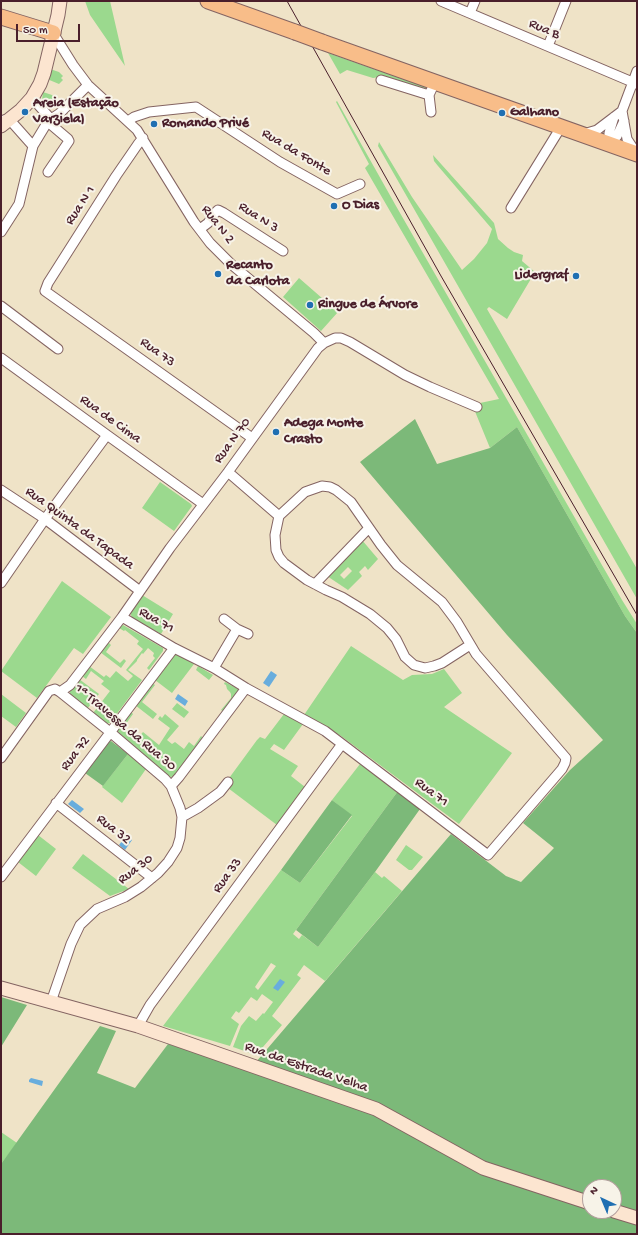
<!DOCTYPE html>
<meta charset="utf-8">
<style>
body{margin:0}
#map{position:relative;width:638px;height:1235px;overflow:hidden;background:#efe3c7;font-family:"Gochi Hand",sans-serif}
canvas{display:block}
.frame{position:absolute;inset:0;border:2px solid #4a1f2b;pointer-events:none}
.north{position:absolute;left:582px;top:1179px;width:40px;height:40px;box-sizing:border-box;background:#f7f3e8;border:1px solid #b29e9c;border-radius:50%;rotate:316deg;font-size:11px;font-weight:700;line-height:16px;text-align:center;color:#4a1f2b}
.north::after{content:'';display:block;margin:auto;width:14px;height:18px;background:#1f6fb2;clip-path:polygon(50% 0,100% 100%,50% 72%,0 100%)}
.scale{position:absolute;left:16px;top:24px;width:64px;height:18px;box-sizing:border-box;border:2px solid #4a1f2b;border-top:0;padding-left:5px;font-size:12px;line-height:14px;white-space:nowrap;color:#4a1f2b;-webkit-text-stroke:3px #f7f3e8;paint-order:stroke}
</style>
<div id="map">
<canvas width="638" height="1235"></canvas>
<div class="frame"></div>
<div class="north">N</div>
<div class="scale">50 m</div>
</div>
<script>
const ctx = document.querySelector('canvas').getContext('2d');
ctx.lineJoin = 'round';
function fillPath(path, color) {
  ctx.fillStyle = color;
  ctx.fill(path, 'evenodd');
}
function shape(rows) {
  const path = new Path2D();
  for (const r of rows) {
    path.moveTo(r[0], r[1]);
    for (let i = 2; i < r.length; i += 2) path.lineTo(r[i], r[i + 1]);
  }
  return path;
}
function stroke(path, color, width, dash) {
  ctx.strokeStyle = color;
  ctx.lineWidth = width;
  ctx.lineCap = dash ? 'butt' : 'round';
  ctx.setLineDash(dash || []);
  ctx.stroke(path);
}
function drawText(font, color, halo, rows, align = 'center') {
  ctx.font = font + ' "Gochi Hand",sans-serif';
  ctx.lineWidth = 4;
  ctx.setLineDash([]);
  ctx.textBaseline = 'middle';
  ctx.strokeStyle = halo;
  ctx.fillStyle = color;
  for (const [text, x, y, turn = 0] of rows) {
    ctx.save();
    ctx.translate(x, y);
    ctx.rotate((+turn || 0) * Math.PI / 180);
    ctx.textAlign = isNaN(turn) ? turn : align;
    if (halo) ctx.strokeText(text, 0, 0);
    ctx.fillText(text, 0, 0);
    ctx.restore();
  }
}
fillPath(shape([
 [85,1,110,1,125,66,90,15],
 [328,53,428,88,423,91,380,77,373,78,347,70,340,74],
 [50,69,59,72,63,76,61,78,63,80,59,84,47,79],
 [43,92,52,95,57,100,49,108,42,100],
 [337,101,396,206,622,600,637,624,637,633,625,616,517,427,490,448,474,409,480,403,499,399,365,168,369,164,336,102],
 [379,142,412,197,462,270,474,259,487,243,492,229,438,166,434,161,433,155,494,223,498,239,508,248,514,252,523,255,522,261,535,272,507,319,489,307,487,309,637,569,637,599,378,146],
 [299,278,338,312,321,331,283,297],
 [160,482,191,504,192,506,174,531,142,508],
 [362,540,378,559,368,570,365,566,359,572,362,576,348,590,327,576],
 [348,567,352,571,344,579,340,575],
 [62,581,111,617,83,654,74,648,37,698,1,671],
 [142,595,173,614,161,634,132,618,131,615,131,610],
 [123,625,163,648,163,651,149,670,147,668,155,658,153,656,154,653,148,648,143,654,142,653,137,660,137,661,128,670,142,680,110,723,105,724,93,713,110,691,101,684,104,681,91,671,86,679,82,676,89,666,104,677,106,675,110,678,116,671,128,681,133,676,126,670,143,649,137,644,139,641,125,630,124,631,119,628,120,626],
 [108,642,111,645,106,652,120,663,124,659,126,661,121,668,100,652],
 [351,646,403,680,412,675,432,674,444,669,462,693,444,707,512,753,459,824,341,736,304,715],
 [177,654,194,664,172,693,155,680,173,655],
 [198,666,213,675,209,680,196,670],
 [79,679,99,694,87,709,70,694,70,691],
 [225,682,238,689,238,692,224,712,221,710,231,698,231,694,230,692,227,689,226,685,224,684],
 [152,683,155,685,142,702,157,714,153,719,135,705],
 [1,694,26,713,16,727,1,716],
 [177,703,189,712,184,718,172,709],
 [131,712,133,714,123,728,138,738,143,732,159,745,170,728,158,719,160,716,162,718,165,714,179,726,167,740,172,744,175,742,184,749,189,742,194,746,201,736,204,739,176,776,170,777,118,732,117,729],
 [284,714,303,724,284,750,274,744,270,749,298,766,291,776,305,787,277,825,224,785,257,740,260,737,265,739],
 [128,754,146,769,122,803,102,787],
 [360,764,398,791,293,934,299,939,302,935,318,947,375,872,382,878,384,876,402,891,325,981,304,965,297,975,301,978,272,1016,282,1025,256,1055,233,1047,241,1026,249,1016,256,1021,263,1013,264,1014,273,1002,262,994,257,1001,251,997,239,1013,236,1011,231,1018,239,1024,230,1046,163,1026,281,870,300,883,352,816,332,800],
 [271,963,276,966,258,990,255,987],
 [38,835,56,849,36,876,18,862],
 [406,845,423,857,412,870,409,870,396,860],
 [83,854,129,889,110,896,72,868],
 [1,1132,17,1143,1,1164]
]), '#9bd98e');
fillPath(shape([
 [415,419,437,464,490,448,517,427,625,616,637,633,637,1234,1,1234,1,1164,100,1026,116,1031,97,1073,135,1088,168,1044,250,1069,451,834,506,876,521,882,554,848,523,823,570,770,603,740,507,635,360,462],
 [590,1187,614,1187,614,1211,590,1211],
 [111,741,128,754,103,786,85,773,108,742],
 [398,791,420,809,375,872,318,947,296,930],
 [332,800,352,815,300,883,281,870],
 [1,997,27,1005,1,1047]
]), '#7cb979');
fillPath(shape([
 [271,671,277,675,269,687,263,683],
 [178,694,188,701,185,706,175,699],
 [72,800,84,809,80,813,68,804],
 [126,836,132,840,125,850,119,845],
 [280,979,285,982,278,991,273,988],
 [31,1078,43,1081,42,1086,29,1082,29,1080]
]), '#68addd');
const street = shape([
 [441,1,637,84],
 [470,13,475,1],
 [53,33,73,65,88,85,137,130,194,222,210,243,231,264,314,333,324,343],
 [548,46,566,1],
 [381,80,429,95,435,82],
 [429,95,431,112],
 [50,118,54,117,60,113,88,85],
 [4,120,9,119,33,146],
 [128,121,134,117,149,112,196,107,280,162,337,194,360,184],
 [583,134,597,130,622,111],
 [143,138,138,144,116,176,48,283,45,291,252,438],
 [609,144,609,133,614,117],
 [609,144,617,136,624,121],
 [637,154,627,139,622,111,637,71],
 [48,172,69,141,68,139,48,122],
 [511,208,561,127],
 [200,229,208,223,214,214,218,210,224,213,283,251],
 [1,232,19,204,33,146,50,118,32,98],
 [1,306,58,349],
 [1,358,107,435,203,504],
 [228,472,279,516],
 [1,490,45,519,140,591],
 [1,583,45,519,107,435],
 [315,584,369,528],
 [122,617,174,648,214,668,246,688,325,731,488,855,562,769,565,763,566,758,476,654,457,622,442,602,397,565,381,545,351,502,336,490,330,487,322,486,305,492,279,516,275,535,276,550,279,557,284,563,307,580,326,590,342,597,370,614,387,628,396,639,405,657,414,665,425,668,434,666,442,663,470,645],
 [237,629,248,634],
 [214,668,237,629,224,619],
 [60,692,70,685,122,617,170,548,228,472,318,348,324,343,335,338,341,338,350,342,405,375,430,387,477,407],
 [1,758,44,698,49,691,55,689,60,692,110,732,165,779,171,786,180,808,182,817,180,838,177,848,168,862,158,873,141,887,125,897,97,909,80,925,71,944,51,1002],
 [171,786,179,777,246,688],
 [56,803,152,878],
 [182,817,198,808,220,792,228,782],
 [1,877,174,648],
 [138,1026,150,1005,342,744]
]);
const secondary = shape([
 [1,126,21,110,32,98,40,84,44,73,58,15,60,1],
 [1,988,138,1026,376,1109,483,1168,590,1203],
 [614,1211,637,1218]
]);
const primary = shape([
 [208,1,295,32],
 [1,17,53,33],
 [322,42,637,154]
]);
stroke(street, '#846462', 11);
stroke(secondary, '#846462', 15);
stroke(primary, '#846462', 17);
stroke(street, '#fff', 9);
stroke(secondary, '#fce5d0', 13);
stroke(primary, '#f8bd89', 15);
stroke(shape([
 [287,1,441,276,637,615]
]), '#4a1f2b', 1);
const primaryBridge = shape([
 [295,32,322,42]
]);
stroke(primaryBridge, '#846462', 17, []);
stroke(primaryBridge, '#f8bd89', 15);
for (const [x, y, r, color] of [
 [25,112,4,"#1f6fb2"],
 [502,113,4,"#1f6fb2"],
 [154,124,4,"#1f6fb2"],
 [334,206,4,"#1f6fb2"],
 [218,274,4,"#1f6fb2"],
 [576,276,4,"#1f6fb2"],
 [310,305,4,"#1f6fb2"],
 [276,432,4,"#1f6fb2"]
]) {
  const dot = new Path2D();
  dot.arc(x, y, r, 0, 2 * Math.PI);
  ctx.fillStyle = color;
  ctx.fill(dot);
  stroke(dot, '#f7f3e8', 1.5);
}
drawText('14px', '#4a1f2b', '#f7f3e8', [
 ["Rua B",544,30,23],
 ["Rua da Fonte",296,153,31],
 ["Rua N 1",81,206,-57],
 ["Rua N 3",258,218,33],
 ["Rua N 2",217,225,52],
 ["Rua 73",157,353,36],
 ["Rua de Cima",110,420,36],
 ["Rua N 70",233,441,-54],
 ["Rua Quinta da Tapada",79,529,36],
 ["Rua 71",156,621,30],
 ["1ª Travessa da Rua 30",125,728,40],
 ["Rua 72",76,754,-53],
 ["Rua 71",431,793,37],
 ["Rua 32",113,830,38],
 ["Rua 30",136,870,-38],
 ["Rua 33",228,876,-54],
 ["Rua da Estrada Velha",306,1068,19]
]);
drawText('bold 14px', '#4a1f2b', '#f7f3e8', [
 ["Areia (Estação",33,104],
 ["Varziela)",33,120],
 ["Galhano",510,113],
 ["Romando Privé",162,124],
 ["O Dias",342,206],
 ["Recanto",226,266],
 ["da Carlota",226,282],
 ["Lidergraf",568,276,"right"],
 ["Ringue de Árvore",318,305],
 ["Adega Monte",284,424],
 ["Crasto",284,440]
], 'left');
</script>
